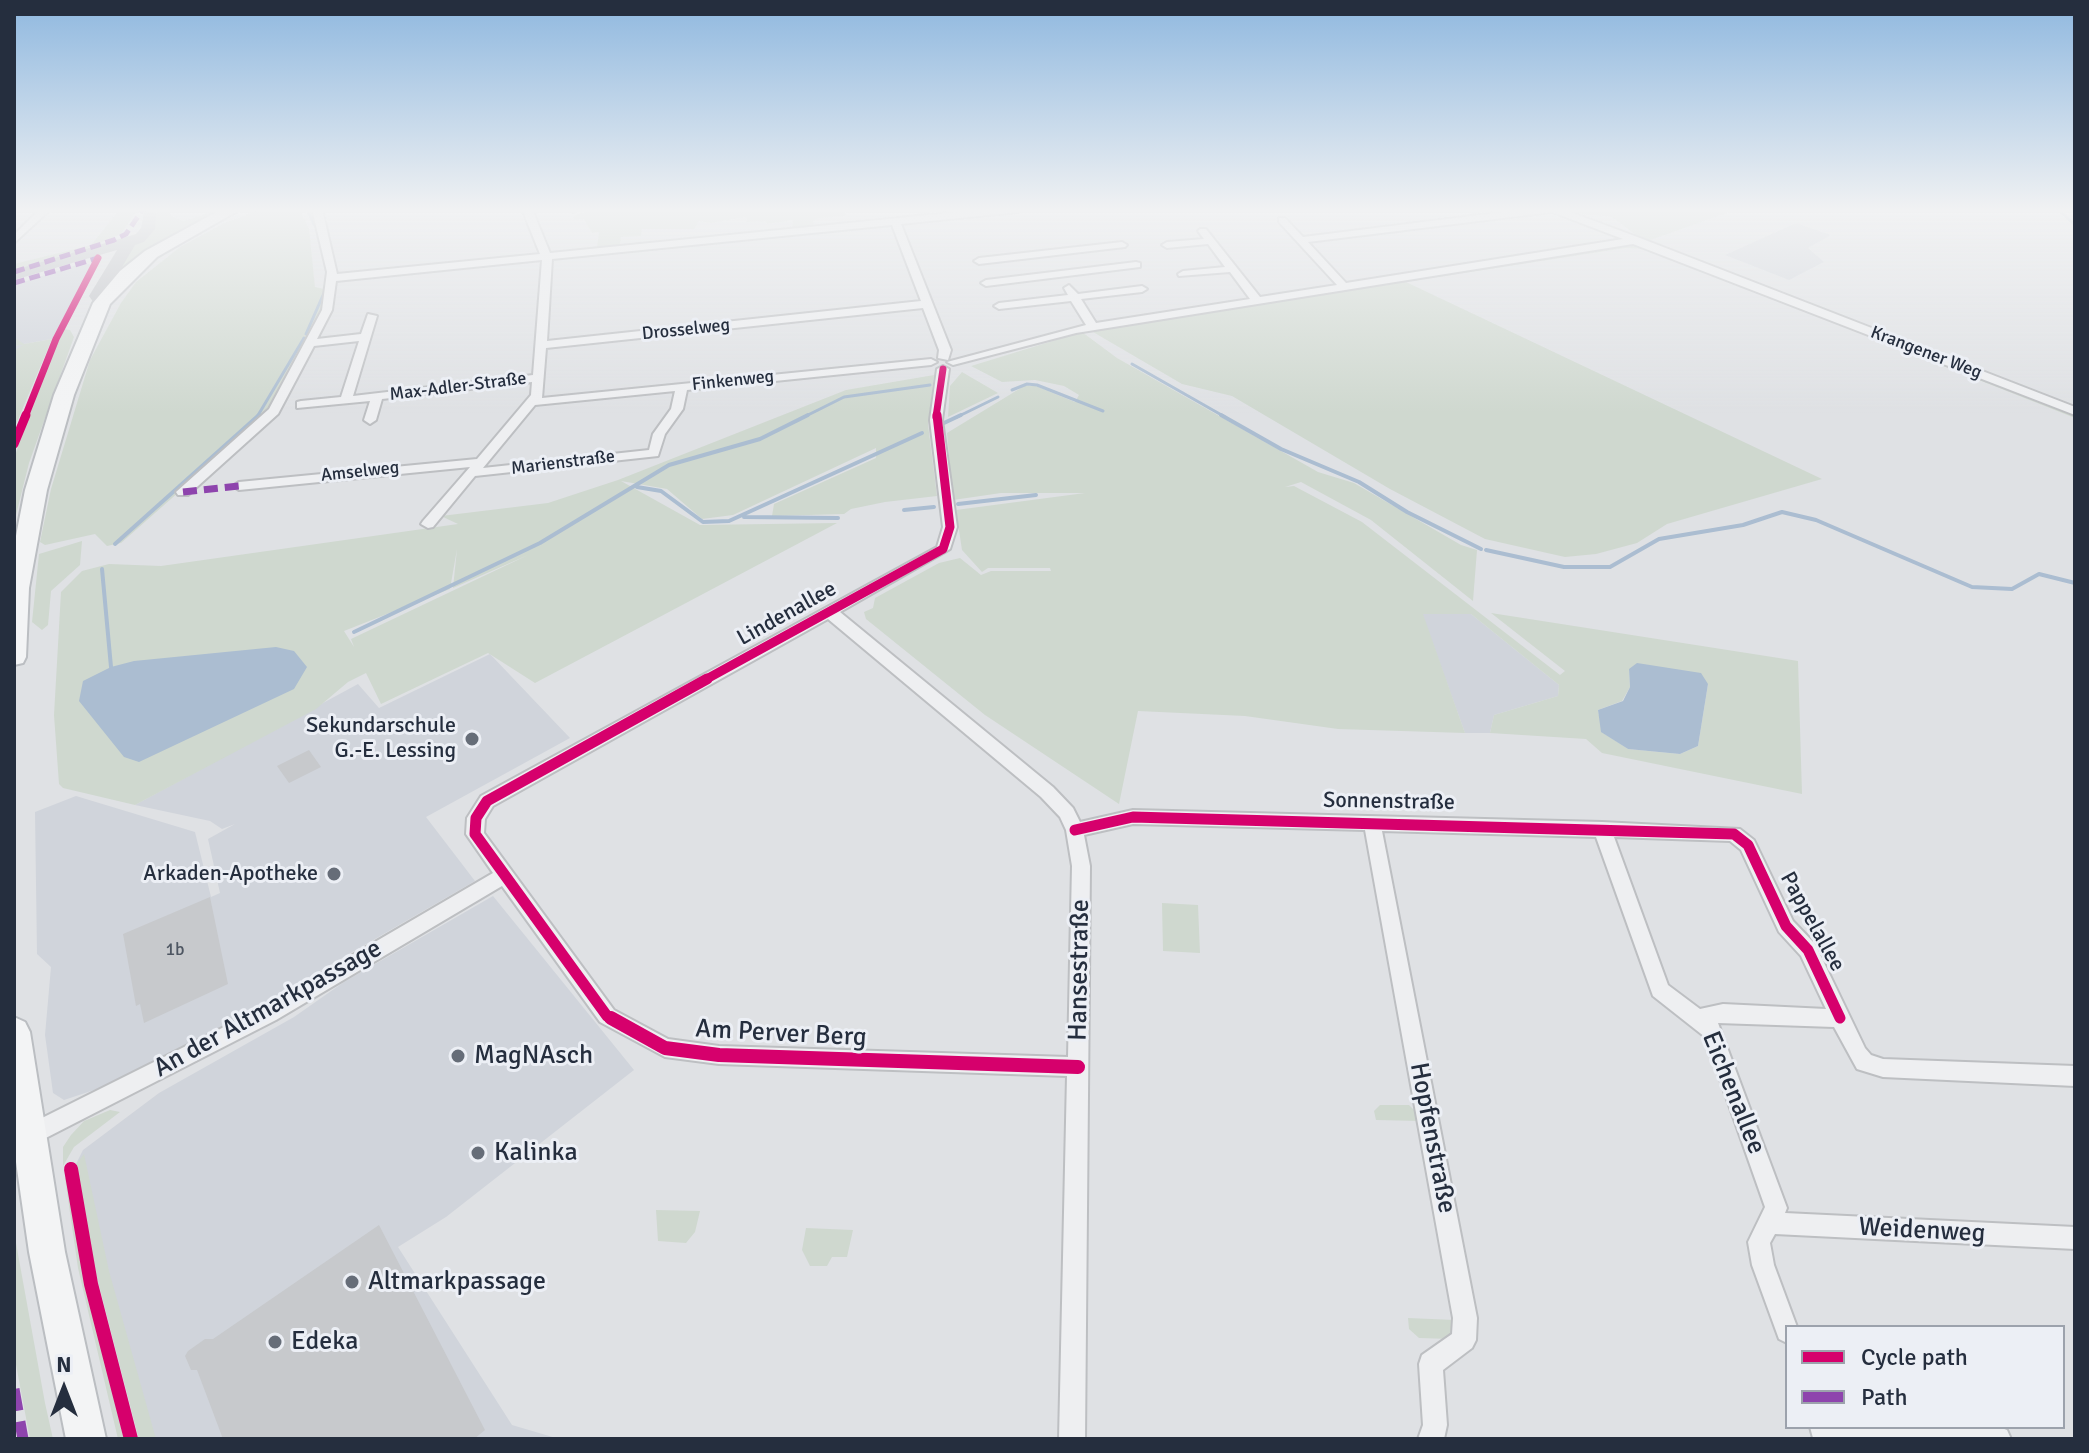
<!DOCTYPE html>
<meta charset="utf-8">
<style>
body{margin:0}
#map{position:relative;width:2089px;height:1453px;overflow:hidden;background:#dfe1e4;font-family:Signika,sans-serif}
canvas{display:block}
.frame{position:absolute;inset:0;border:16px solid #252e3e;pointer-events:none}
.legend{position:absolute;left:1785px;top:1325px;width:280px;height:104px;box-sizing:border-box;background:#eceff5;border:2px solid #9ca2ac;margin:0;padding:10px 14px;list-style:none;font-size:24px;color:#252e3e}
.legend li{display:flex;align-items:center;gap:16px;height:40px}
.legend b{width:40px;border:2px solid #9ca2ac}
.north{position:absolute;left:24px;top:1349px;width:80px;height:80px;-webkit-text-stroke:6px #eceff5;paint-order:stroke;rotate:0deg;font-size:22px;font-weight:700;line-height:32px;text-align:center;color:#252e3e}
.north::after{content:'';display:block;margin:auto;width:28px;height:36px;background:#252e3e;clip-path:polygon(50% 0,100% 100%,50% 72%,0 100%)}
</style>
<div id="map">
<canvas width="2089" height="1453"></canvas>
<div class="frame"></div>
<ul class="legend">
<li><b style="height:10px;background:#d6006c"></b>Cycle path</li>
<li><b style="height:10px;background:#8e44ad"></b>Path</li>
</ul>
<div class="north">N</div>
</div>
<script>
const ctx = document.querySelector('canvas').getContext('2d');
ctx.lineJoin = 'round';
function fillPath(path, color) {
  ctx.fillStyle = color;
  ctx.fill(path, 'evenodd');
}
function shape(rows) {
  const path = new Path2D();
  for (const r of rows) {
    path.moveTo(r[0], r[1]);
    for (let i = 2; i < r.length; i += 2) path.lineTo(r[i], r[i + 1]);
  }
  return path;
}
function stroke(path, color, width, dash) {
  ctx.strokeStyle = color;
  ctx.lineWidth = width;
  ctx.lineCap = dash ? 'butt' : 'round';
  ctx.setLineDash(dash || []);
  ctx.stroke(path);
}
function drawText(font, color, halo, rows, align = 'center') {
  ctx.font = font + ' Signika,sans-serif';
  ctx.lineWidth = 6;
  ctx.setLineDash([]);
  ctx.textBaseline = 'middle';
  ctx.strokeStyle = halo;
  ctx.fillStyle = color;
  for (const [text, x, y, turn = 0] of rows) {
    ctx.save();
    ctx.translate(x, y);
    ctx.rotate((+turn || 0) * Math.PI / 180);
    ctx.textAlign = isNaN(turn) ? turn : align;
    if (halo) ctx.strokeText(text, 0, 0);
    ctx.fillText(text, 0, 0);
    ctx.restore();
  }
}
fillPath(shape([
 [1796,223,1831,235,1808,248,1824,262,1789,280,1725,255],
 [82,263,92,265,52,339,24,344,14,363,14,346,23,344,14,337,14,285],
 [1422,614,1471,614,1559,685,1558,696,1494,715,1490,733,1465,733],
 [490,654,570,738,426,817,475,881,237,1019,106,1086,64,1100,53,1093,45,1035,51,967,37,954,35,812,76,796,195,832,211,897,220,893,208,839,235,824,222,829,210,821,135,805,358,684,379,708],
 [493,896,634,1070,446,1217,398,1247,512,1425,556,1438,579,1439,139,1439,97,1277,75,1166,83,1150,159,1093,294,1017,344,982]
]), '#d0d4db');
fillPath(shape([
 [120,209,138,209,121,234,88,248,14,270,14,264,91,245],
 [159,209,171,209,170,215,183,221,222,209,144,250,114,280,131,244],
 [262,209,299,209,309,228,315,287,328,290,321,315,273,409,121,543,107,546,95,534,45,545,40,542,51,489,90,360,121,303,136,282,180,247,224,223],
 [570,209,838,209,845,211,846,216,819,218,813,221,814,227,792,229,793,220,767,224,766,221,747,222,746,217,711,223,699,221,694,229,642,229,641,236,621,237,620,245,597,247,599,232,592,233,584,219,575,220,573,216,590,210,572,214],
 [1570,209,1738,209,1645,242,1612,217,1574,213],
 [1638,245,2075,414,2075,418,1647,249,1626,248,1406,282,1822,479,1667,524,1637,543,1596,554,1565,557,1485,539,1390,489,1232,396,1182,384,1093,332,1094,329],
 [64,329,70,330,74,337,29,463,14,523,14,459,39,383],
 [1082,332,1117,358,1318,472,1354,483,1461,545,1477,550,1473,601,1371,520,1301,482,1285,487,1294,486,1362,522,1560,675,1565,671,1491,613,1798,661,1802,794,1602,753,1586,739,1490,733,1494,715,1558,696,1559,685,1471,614,1423,614,1465,733,1338,729,1245,716,1138,711,1119,804,985,715,866,619,864,612,873,608,875,598,939,563,960,558,981,575,991,571,1051,571,1050,568,988,568,982,572,962,550,956,510,1085,493,1001,493,953,500,947,433,1024,386,1036,386,1075,402,1079,395,1064,386,1035,380,1002,382,971,366],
 [1629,669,1708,684,1698,746,1680,754,1628,749,1602,732,1598,710,1622,701,1630,687],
 [14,337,24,344,52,339,14,429,14,351,23,345,14,346],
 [962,372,998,393,948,417,950,386],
 [934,375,928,425,937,496,885,502,851,509,844,514,772,516,774,504,876,458,876,448,733,515,702,519,667,489,621,481,700,525,837,523,535,683,488,653,381,704,366,673,348,682,316,709,135,805,63,788,59,784,54,715,61,592,82,571,109,564,161,566,458,524,441,516,548,503,618,480,846,390],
 [457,549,453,588,528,555,351,639,354,647,344,631,450,589],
 [82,541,80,565,51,591,48,625,42,630,32,622,39,554],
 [1162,903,1198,905,1200,953,1163,951],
 [1380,1105,1409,1105,1417,1113,1419,1121,1376,1120,1374,1111],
 [110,1110,120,1112,74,1147,63,1166,63,1147,71,1135,84,1121],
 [84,1154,109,1271,156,1439,139,1439,97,1277,75,1166],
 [69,1177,90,1303,124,1439,118,1439,78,1268,65,1178],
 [656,1210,700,1211,695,1232,686,1243,658,1241],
 [806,1228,853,1230,847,1257,832,1257,827,1266,810,1266,802,1250],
 [14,1232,45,1403,53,1439,30,1439,14,1354],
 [1408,1318,1455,1320,1451,1339,1419,1338,1409,1329]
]), '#cfd8cf');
fillPath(shape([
 [276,647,294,651,307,667,294,689,139,762,124,757,79,701,83,681,111,667,134,661],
 [1637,663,1701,673,1708,684,1698,746,1680,754,1628,749,1601,732,1598,710,1623,701,1630,687,1629,669]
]), '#abbdd1');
stroke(shape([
 [307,209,314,224],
 [2058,209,2075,225],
 [306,334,324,293],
 [1132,364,1225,417],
 [1012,390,1027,384,1037,385,1103,411],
 [257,417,304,338],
 [804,417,844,397,930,385],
 [957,417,998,397]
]), '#abbdd1', 3);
stroke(shape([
 [1221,415,1281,449,1359,482,1407,512,1481,549],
 [944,423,961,415],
 [637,487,661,491,703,522,729,521,922,433],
 [958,504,1036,495],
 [904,510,934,507],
 [744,517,838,518],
 [115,544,259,415],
 [1486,550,1564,567,1610,567,1659,539,1743,525,1782,512,1816,520,1972,587,2012,589,2039,574,2075,583],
 [102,569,111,667],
 [354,632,540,543,669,465,760,439,808,415]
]), '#abbdd1', 4);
fillPath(shape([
 [309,750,321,767,289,783,277,766],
 [210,897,228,984,144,1023,140,1004,136,1006,123,934],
 [379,1225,485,1430,474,1439,223,1439,197,1370,191,1370,185,1356,188,1351,205,1339,213,1339]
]), '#c7c9cc');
const minor = shape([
 [40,209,51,209,14,243,14,235,40,209],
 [312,209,322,209,337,274,540,254,522,209,532,209,550,253,988,209,1023,209,1018,212,901,224,951,350,948,360,938,358,939,350,923,308,546,348,542,398,931,359,937,362,931,365,687,390,683,409,665,434,658,456,475,476,433,527,428,528,421,524,423,521,470,467,239,490,233,486,239,482,477,459,531,395,532,382,382,399,376,420,370,424,364,420,370,401,297,408,297,402,301,401,341,397,359,341,314,346,278,414,188,495,178,495,176,492,269,409,322,310,327,272,312,209],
 [892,225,921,301,547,341,552,259,892,225],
 [542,260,533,375,353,396,377,316,368,314,361,334,317,339,332,310,336,281,542,260],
 [675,391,671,409,653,434,649,450,483,468,535,405,675,391],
 [1527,209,1562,209,1640,238,2075,407,2075,415,1633,244,1076,333,953,365,947,362,1086,325,1071,301,999,309,994,306,999,303,1068,295,1064,288,1069,285,1078,294,1142,286,1147,289,1142,292,1081,299,1096,323,1250,299,1230,272,1179,276,1178,274,1183,271,1225,267,1208,244,1167,248,1162,245,1167,242,1204,239,1198,231,1200,229,1206,229,1260,297,1337,285,1279,222,1279,218,1285,218,1303,237,1527,209],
 [1552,212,1623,239,1346,283,1308,242,1552,212],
 [1122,242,1127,245,1125,247,979,264,974,261,979,258,1122,242],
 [1136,262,1140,263,1140,267,986,286,981,283,986,280,1136,262],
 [943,366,949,369,942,420,957,527,950,549,840,612,1053,787,1073,808,1080,822,1133,810,1602,822,1740,829,1754,840,1793,921,1815,944,1865,1048,1871,1055,1883,1059,2075,1066,2075,1086,1883,1077,1857,1069,1834,1027,1718,1023,1787,1208,1785,1213,2075,1227,2075,1249,1775,1234,1770,1243,1774,1265,1797,1327,1787,1327,1787,1343,1779,1339,1752,1265,1748,1242,1765,1207,1705,1037,1653,996,1596,837,1382,831,1477,1318,1476,1340,1472,1348,1443,1370,1447,1425,1444,1439,1418,1439,1423,1425,1419,1364,1422,1355,1452,1334,1453,1318,1365,830,1133,824,1084,835,1090,866,1085,1439,1059,1439,1067,1076,719,1064,665,1057,600,1022,502,886,276,1020,36,1143,28,1146,20,1143,17,1136,20,1129,262,1008,493,873,466,834,467,818,481,796,937,547,943,527,930,420,937,369,943,366],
 [828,619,1041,797,1060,817,1066,830,1072,866,1068,1057,719,1046,668,1039,614,1010,484,833,485,819,493,806,828,619],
 [1614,837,1730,841,1741,850,1779,932,1801,956,1826,1009,1723,1004,1700,1009,1668,985,1614,837],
 [1810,1427,1999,1427,2007,1430,2011,1439,1816,1439,1813,1438,1810,1427]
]);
const primary = shape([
 [222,209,241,209,157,257,110,304,74,395,47,490,29,588,26,657,23,663,14,665,14,546,25,490,54,395,93,303,120,271,145,251,222,209],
 [14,1017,25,1022,30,1032,65,1252,106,1439,66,1439,29,1252,14,1148,14,1017]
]);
stroke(minor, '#bdbfc2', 4);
stroke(primary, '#bbbec2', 4);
fillPath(minor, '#eeeff1');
fillPath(shape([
 [144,211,156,214,155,229,144,242,135,245,105,296,110,303,108,306,96,306,89,296,117,250,14,280,14,270,136,234,141,228,144,211]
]), '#bdbfc4');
fillPath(primary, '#f3f4f5');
stroke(shape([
 [14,272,114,240,126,234,143,209],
 [14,283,98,258]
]), '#8e44ad', 5, [11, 5]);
stroke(shape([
 [183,492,239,486]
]), '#8e44ad', 7, [14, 7]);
stroke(shape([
 [14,1389,23,1439]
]), '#8e44ad', 11, [22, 11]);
stroke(shape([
 [25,417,56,339,98,258],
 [936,417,943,369]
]), '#d6006c', 7);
stroke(shape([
 [14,444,26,415],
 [703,681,943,549,950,527,937,415]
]), '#d6006c', 9);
stroke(shape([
 [1075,830,1133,817,1734,834,1748,845,1786,926,1808,950,1840,1018],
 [615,1020,607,1016,475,834,476,818,487,801,707,679]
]), '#d6006c', 11);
stroke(shape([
 [611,1018,665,1048,719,1055,1078,1067],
 [71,1169,91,1284,131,1439]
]), '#d6006c', 14);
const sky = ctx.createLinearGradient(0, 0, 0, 413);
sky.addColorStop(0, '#8fb8df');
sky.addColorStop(0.51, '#f1f2f3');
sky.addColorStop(1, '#f1f2f300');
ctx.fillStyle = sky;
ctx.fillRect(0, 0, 2089, 413);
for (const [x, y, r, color] of [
 [472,739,8,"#666d78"],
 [334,874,8,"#666d78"],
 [458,1056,8,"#666d78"],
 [478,1153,8,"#666d78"],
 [352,1282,8,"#666d78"],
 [275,1342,8,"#666d78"]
]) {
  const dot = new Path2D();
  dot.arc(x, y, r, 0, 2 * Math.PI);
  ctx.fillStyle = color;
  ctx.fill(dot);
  stroke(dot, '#eceff5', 3);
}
drawText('18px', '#252e3e', '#eceff5', [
 ["Drosselweg",686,330,-6],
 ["Krangener Weg",1926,353,21],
 ["Finkenweg",733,381,-6],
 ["Max-Adler-Straße",458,387,-7],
 ["Marienstraße",563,463,-7],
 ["Amselweg",360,472,-6]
]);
drawText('18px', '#4e5662', null, [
 ["1b",175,950]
]);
drawText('22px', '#252e3e', '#eceff5', [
 ["Lindenallee",787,614,-29],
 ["Sonnenstraße",1389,802,1],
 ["Pappelallee",1812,922,61]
]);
drawText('22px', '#252e3e', '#eceff5', [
 ["Sekundarschule",456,726],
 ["G.-E. Lessing",456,751],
 ["Arkaden-Apotheke",318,874]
], 'right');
drawText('26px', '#252e3e', '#eceff5', [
 ["Hansestraße",1080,970,-89],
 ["An der Altmarkpassage",268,1009,-29],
 ["Am Perver Berg",781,1034,3],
 ["Eichenallee",1733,1093,68],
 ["Hopfenstraße",1432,1138,79],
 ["Weidenweg",1922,1231,3]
]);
drawText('26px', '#252e3e', '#eceff5', [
 ["MagNAsch",474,1056],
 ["Kalinka",494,1153],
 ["Altmarkpassage",368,1282],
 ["Edeka",291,1342]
], 'left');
</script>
